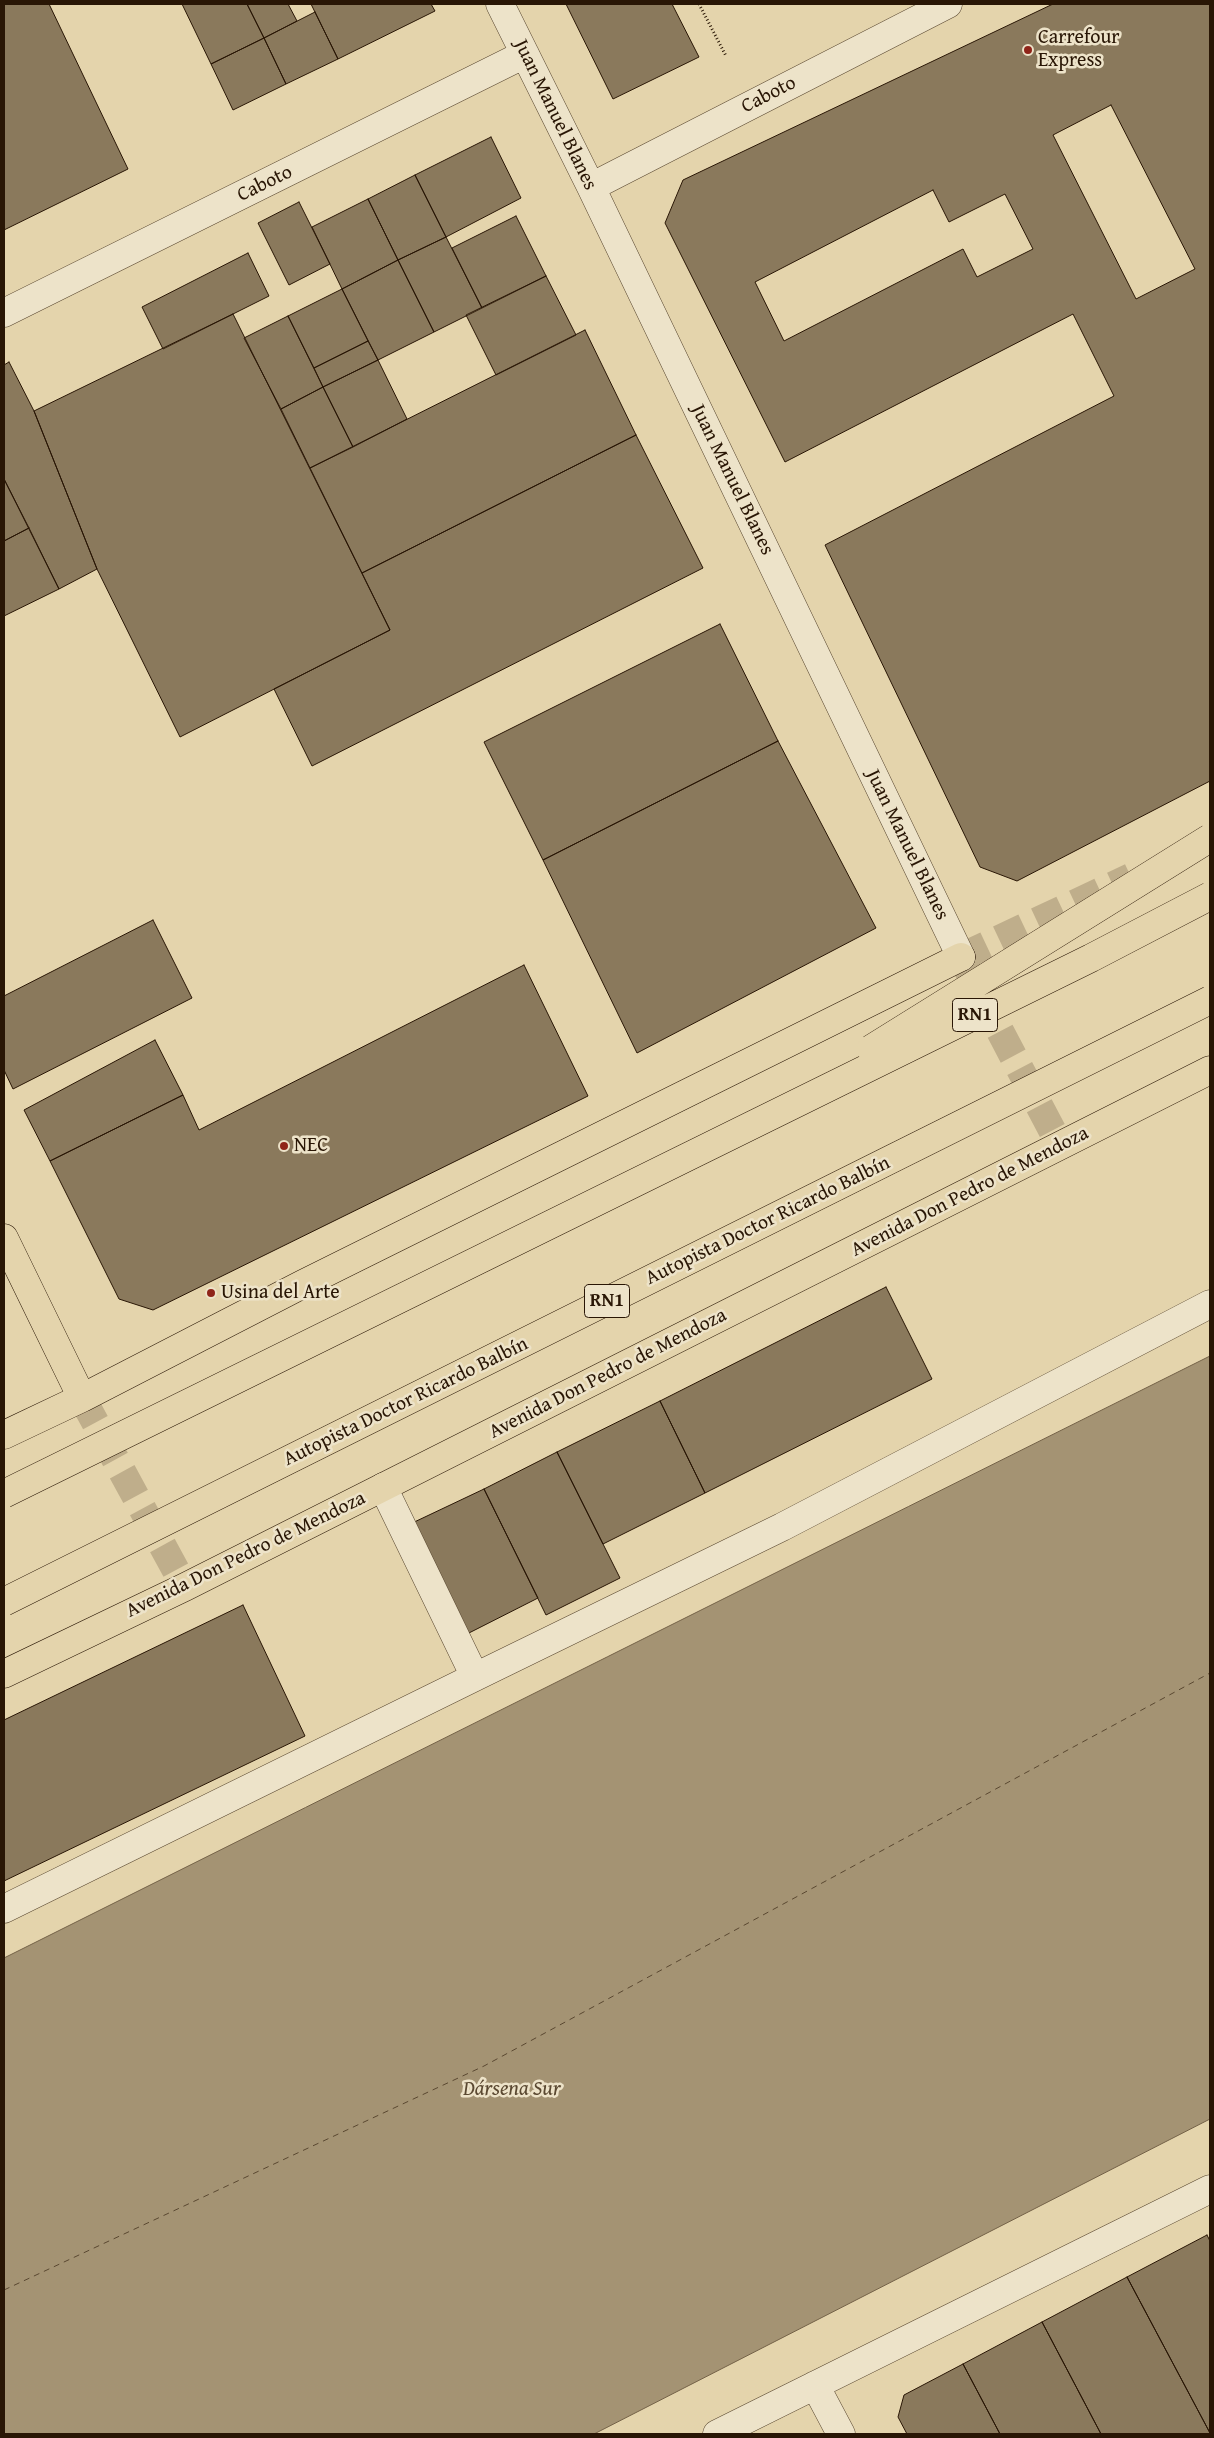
<!DOCTYPE html>
<meta charset="utf-8">
<style>
body{margin:0}
#map{position:relative;width:1214px;height:2438px;overflow:hidden;background:#e4d4ac;font-family:"Gentium Book Plus",serif}
canvas{display:block}
.frame{position:absolute;inset:0;border:5px solid #291605;pointer-events:none}
</style>
<div id="map">
<canvas width="1214" height="2438"></canvas>
<div class="frame"></div>
</div>
<script>
const ctx = document.querySelector('canvas').getContext('2d');
ctx.lineJoin = 'round';
function fillPath(path, color) {
  ctx.fillStyle = color;
  ctx.fill(path, 'evenodd');
}
function shape(rows) {
  const path = new Path2D();
  for (const r of rows) {
    path.moveTo(r[0], r[1]);
    for (let i = 2; i < r.length; i += 2) path.lineTo(r[i], r[i + 1]);
  }
  return path;
}
function stroke(path, color, width, dash) {
  ctx.strokeStyle = color;
  ctx.lineWidth = width;
  ctx.lineCap = dash ? 'butt' : 'round';
  ctx.setLineDash(dash || []);
  ctx.stroke(path);
}
function drawText(font, color, halo, rows, align = 'center') {
  ctx.font = font + ' "Gentium Book Plus",serif';
  ctx.lineWidth = 5;
  ctx.setLineDash([]);
  ctx.textBaseline = 'middle';
  ctx.strokeStyle = halo;
  ctx.fillStyle = color;
  for (const [text, x, y, turn = 0] of rows) {
    ctx.save();
    ctx.translate(x, y);
    ctx.rotate((+turn || 0) * Math.PI / 180);
    ctx.textAlign = isNaN(turn) ? turn : align;
    if (halo) ctx.strokeText(text, 0, 0);
    ctx.fillText(text, 0, 0);
    ctx.restore();
  }
}
const water = shape([
 [1210,1356,1210,2119,594,2434,4,2434,4,1958,1210,1356]
]);
fillPath(water, '#a49373');
stroke(water, '#736147', 1);
stroke(shape([
 [4,2290,484,2066,1210,1673]
]), '#5a4831', 1, [6, 5]);
const building = shape([
 [4,4,49,4,128,169,4,230,4,4],
 [182,4,247,4,264,38,211,64,182,4],
 [247,4,288,4,297,21,264,38,247,4],
 [311,4,431,4,435,11,338,59,311,4],
 [566,4,672,4,699,57,613,99,566,4],
 [1053,4,1210,4,1210,781,1017,881,980,867,825,545,1114,396,1073,314,785,462,665,223,683,180,1053,4],
 [1111,105,1195,269,1136,299,1053,135,1111,105],
 [933,190,949,222,1005,194,1033,249,977,277,963,249,784,341,755,282,933,190],
 [315,12,338,59,286,84,264,38,315,12],
 [264,38,286,84,233,110,211,64,264,38],
 [491,137,521,198,446,237,415,175,491,137],
 [415,175,446,237,398,260,368,199,415,175],
 [368,199,398,260,342,289,312,227,368,199],
 [299,202,330,264,289,285,258,223,299,202],
 [516,216,546,276,482,308,452,248,516,216],
 [446,237,482,308,434,332,398,260,446,237],
 [248,253,269,296,163,349,142,307,248,253],
 [398,260,434,332,378,360,342,289,398,260],
 [546,276,576,335,496,375,466,315,546,276],
 [342,289,368,341,314,368,288,316,342,289],
 [233,314,390,630,180,737,97,569,34,411,233,314],
 [288,316,323,387,281,409,244,338,288,316],
 [585,330,636,435,362,573,310,468,585,330],
 [368,341,378,360,323,387,314,368,368,341],
 [378,360,407,419,353,447,323,387,378,360],
 [9,362,34,411,97,569,59,589,4,479,4,365,9,362],
 [323,387,353,447,310,468,281,409,323,387],
 [636,435,703,568,312,766,274,689,390,630,362,573,636,435],
 [4,479,29,528,4,541,4,479],
 [29,528,59,589,4,616,4,541,29,528],
 [720,624,778,741,543,860,484,742,720,624],
 [778,741,876,928,637,1053,543,860,778,741],
 [153,920,192,998,13,1089,4,1070,4,996,153,920],
 [524,965,588,1096,153,1310,119,1299,50,1161,183,1095,199,1130,524,965],
 [155,1040,183,1095,50,1161,24,1110,155,1040],
 [886,1287,932,1379,705,1493,660,1401,886,1287],
 [660,1401,705,1493,603,1544,557,1452,660,1401],
 [557,1452,620,1578,546,1615,484,1489,557,1452],
 [484,1489,538,1598,463,1636,408,1525,484,1489],
 [243,1605,305,1736,4,1881,4,1720,243,1605],
 [1207,2235,1210,2241,1210,2433,1127,2277,1207,2235],
 [1127,2277,1210,2433,1210,2434,1101,2434,1042,2322,1127,2277],
 [1042,2322,1101,2434,1000,2434,963,2364,1042,2322],
 [963,2364,1000,2434,907,2434,898,2417,904,2395,963,2364]
]);
fillPath(building, '#8a795c');
stroke(building, '#291605', 1);
stroke(shape([
 [961,957,1061,1147]
]), '#bfae8b', 28, [28, 14]);
stroke(shape([
 [961,957,1131,877],
 [82,1398,185,1587]
]), '#bfae8b', 28, [28, 14]);
const minor = shape([
 [500,4,591,187,961,957],
 [591,187,948,4],
 [4,313,525,54],
 [475,1677,782,1527,1210,1304],
 [4,1909,475,1677,383,1487],
 [815,2385,841,2434],
 [717,2434,1210,2189]
]);
const major = shape([
 [4,1238,82,1398],
 [4,1435,82,1398,303,1284,961,957],
 [4,1674,185,1587,1210,1070]
]);
stroke(minor, '#58462f', 29);
stroke(major, '#291605', 29);
stroke(shape([
 [699,4,726,56]
]), '#291605', 3, [1, 2.5]);
stroke(minor, '#ede3c9', 28);
stroke(major, '#e4d4ac', 28);
const highwayBridge = shape([
 [871,1049,1210,838],
 [4,1494,1091,958,1210,896],
 [4,1602,1210,1000]
]);
stroke(highwayBridge, '#291605', 29, []);
stroke(highwayBridge, '#e4d4ac', 28);
for (const [x, y, r, color] of [
 [1028,50,5,"#8f2418"],
 [284,1146,5,"#8f2418"],
 [211,1293,5,"#8f2418"]
]) {
  const dot = new Path2D();
  dot.arc(x, y, r, 0, 2 * Math.PI);
  ctx.fillStyle = color;
  ctx.fill(dot);
  stroke(dot, '#ede3c9', 2);
}
for (const [x, y, w] of [
 [975,1015,45],
 [607,1301,45]
]) {
  const box = new Path2D();
  box.roundRect(x - w / 2, y - 16.5, w, 33, 4);
  ctx.fillStyle = '#ede3c9';
  ctx.fill(box);
  stroke(box, '#291605', 1);
}
drawText('bold 19px', '#291605', null, [
 ["RN1",975,1015],
 ["RN1",607,1301]
]);
drawText('20px', '#291605', '#ede3c9', [
 ["Carrefour",1038,38],
 ["Express",1038,61],
 ["NEC",294,1146],
 ["Usina del Arte",221,1293]
], 'left');
drawText('20px', '#291605', '#ede3c9', [
 ["Caboto",769,95,-27],
 ["Juan Manuel Blanes",555,115,64],
 ["Caboto",265,184,-26],
 ["Juan Manuel Blanes",732,480,64],
 ["Juan Manuel Blanes",907,845,64],
 ["Avenida Don Pedro de Mendoza",970,1192,-27],
 ["Autopista Doctor Ricardo Balbín",768,1221,-26],
 ["Avenida Don Pedro de Mendoza",608,1374,-27],
 ["Autopista Doctor Ricardo Balbín",406,1402,-26],
 ["Avenida Don Pedro de Mendoza",246,1555,-26]
]);
drawText('italic 21px', '#5a4831', '#ede3c9', [
 ["Dársena Sur",512,2090]
]);
</script>
